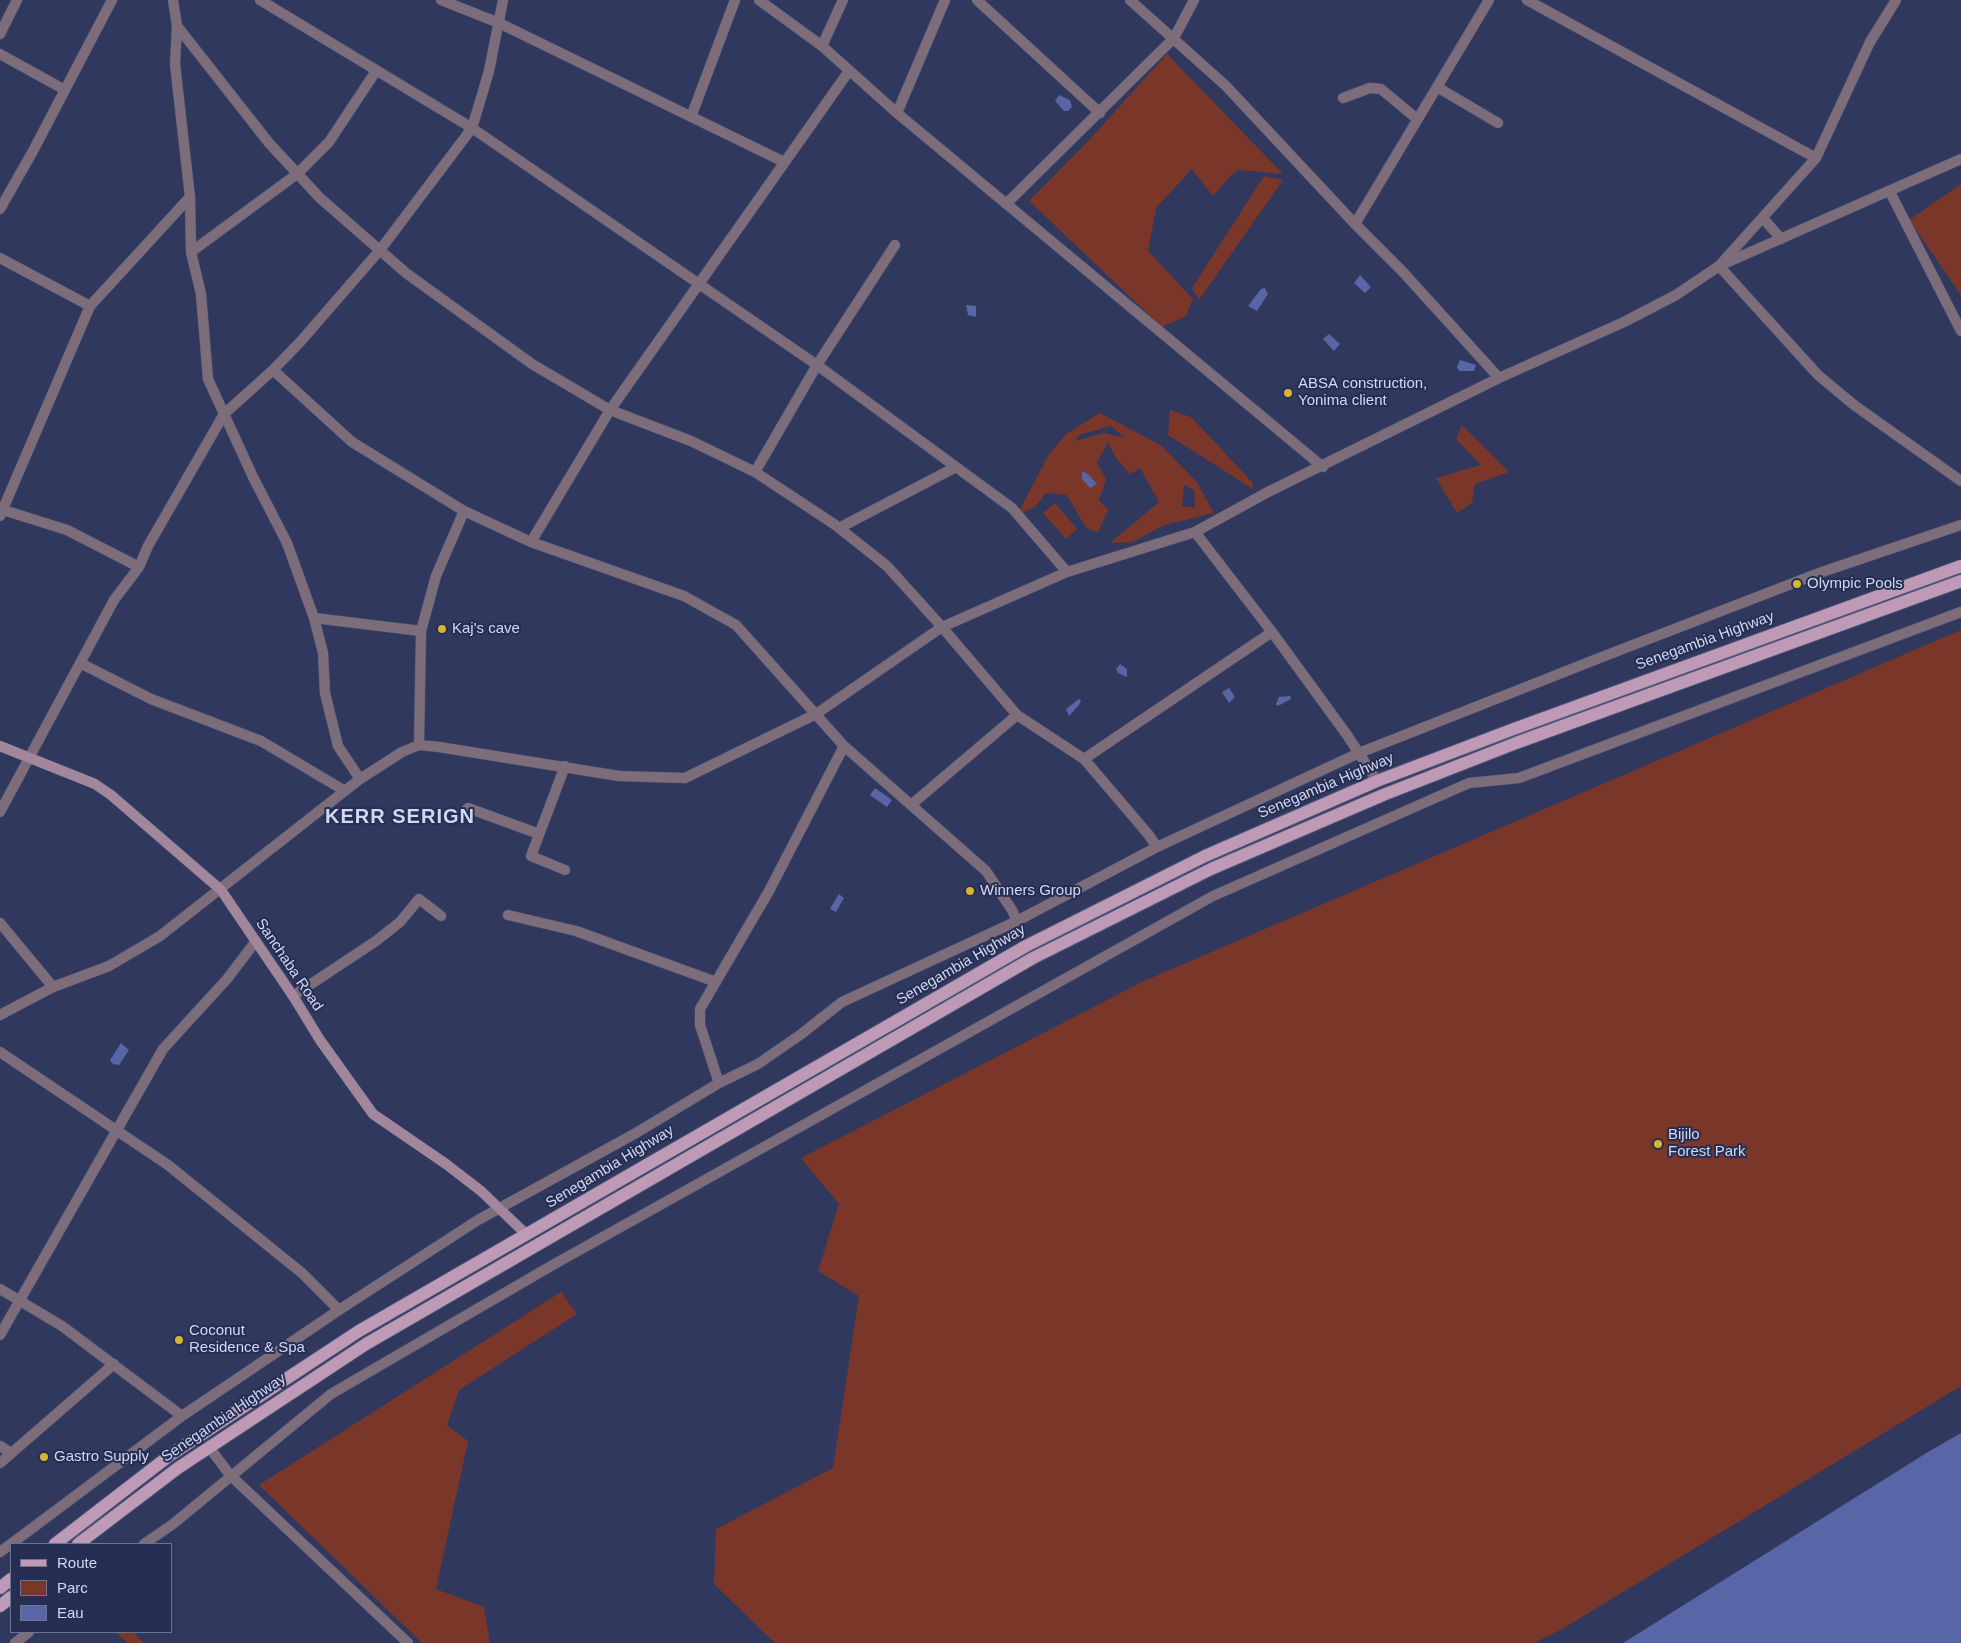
<!DOCTYPE html>
<style>
body{margin:0}
#map{position:relative;width:1961px;height:1643px;overflow:hidden;background:#30385e;font-family:Helvetica,sans-serif}
canvas{display:block}
.legend{position:absolute;left:10px;top:1543px;width:162px;height:90px;box-sizing:border-box;background:#262e53;border:1px solid #6b7292;margin:0;padding:6px 9px;list-style:none;font-size:15px;color:#d2d8f0}
.legend li{display:flex;align-items:center;gap:10px;height:25px}
.legend b{width:25px;border:1px solid #6b7292}
</style>
<div id="map">
<canvas width="1961" height="1643"></canvas>
<ul class="legend">
<li><b style="height:6px;background:#be9ab6"></b>Route</li>
<li><b style="height:14px;background:#7a3729"></b>Parc</li>
<li><b style="height:14px;background:#5865a7"></b>Eau</li>
</ul>
</div>
<script>
const ctx = document.querySelector('canvas').getContext('2d');
ctx.lineJoin = 'round';
function fillPath(path, color) {
  ctx.fillStyle = color;
  ctx.fill(path, 'evenodd');
}
function shape(rows) {
  const path = new Path2D();
  for (const r of rows) {
    path.moveTo(r[0], r[1]);
    for (let i = 2; i < r.length; i += 2) path.lineTo(r[i], r[i + 1]);
  }
  return path;
}
function stroke(path, color, width, dash) {
  ctx.strokeStyle = color;
  ctx.lineWidth = width;
  ctx.lineCap = dash ? 'butt' : 'round';
  ctx.setLineDash(dash || []);
  ctx.stroke(path);
}
function drawText(font, color, halo, rows, align = 'center') {
  ctx.font = font + ' Helvetica,sans-serif';
  ctx.lineWidth = 4;
  ctx.setLineDash([]);
  ctx.textBaseline = 'middle';
  ctx.strokeStyle = halo;
  ctx.fillStyle = color;
  for (const [text, x, y, turn = 0] of rows) {
    ctx.save();
    ctx.translate(x, y);
    ctx.rotate((+turn || 0) * Math.PI / 180);
    ctx.textAlign = isNaN(turn) ? turn : align;
    if (halo) ctx.strokeText(text, 0, 0);
    ctx.fillText(text, 0, 0);
    ctx.restore();
  }
}
fillPath(shape([
 [1167,54,1283,174,1239,170,1232,174,1213,196,1192,169,1156,208,1148,251,1193,299,1186,316,1162,327,1029,201,1090,139],
 [1264,176,1283,180,1199,300,1192,288],
 [1961,184,1961,295,1909,220],
 [1170,410,1191,417,1252,482,1253,489,1168,435],
 [1100,413,1162,446,1196,481,1214,513,1164,525,1133,542,1110,543,1159,502,1140,468,1130,474,1116,458,1108,442,1097,463,1106,479,1099,500,1108,510,1098,532,1086,528,1067,495,1046,493,1035,507,1017,515,1048,456,1066,434],
 [1111,426,1125,438,1104,433,1076,441,1079,435],
 [1184,485,1194,490,1195,508,1182,506],
 [1462,425,1509,472,1475,484,1472,503,1457,513,1436,478,1481,465,1456,439],
 [1055,503,1077,529,1066,539,1043,513],
 [1961,630,1961,1386,1564,1628,1534,1643,775,1643,714,1584,716,1529,833,1468,859,1296,818,1271,839,1204,801,1158,1144,981],
 [561,1292,577,1314,459,1390,447,1425,468,1441,436,1589,484,1607,490,1643,422,1643,259,1485],
 [115,1632,133,1632,144,1643,128,1643]
]), '#7a3729');
fillPath(shape([
 [1059,95,1070,100,1072,107,1068,111,1064,111,1055,101],
 [1360,275,1371,287,1365,293,1354,283],
 [1265,288,1268,294,1257,311,1248,306,1261,289],
 [966,305,976,306,976,317,968,315],
 [1329,334,1340,344,1334,351,1323,339],
 [1460,360,1476,365,1474,371,1459,371,1457,367],
 [1082,471,1088,474,1097,484,1090,488,1082,479],
 [1120,664,1127,669,1127,677,1118,673,1116,669],
 [1229,688,1235,697,1229,703,1222,692],
 [1290,696,1291,699,1278,706,1276,704,1279,697],
 [1079,699,1081,701,1079,705,1069,716,1066,709],
 [875,788,892,800,887,807,870,795],
 [839,894,844,898,836,912,830,909],
 [121,1043,129,1050,119,1065,113,1064,110,1060],
 [1961,1433,1961,1643,1623,1643,1928,1452]
]), '#5865a7');
const street = shape([
 [173,0,177,26,175,64,190,197,191,252,201,294,208,379,253,477,287,543,314,618,323,653,325,693,338,746,360,779],
 [260,0,472,128,817,365,1012,508,1067,572],
 [441,0,499,23,784,162],
 [759,0,822,46,897,113,1323,467],
 [977,0,1100,113],
 [1130,0,1226,86,1355,224,1403,272,1499,378],
 [1527,0,1816,158],
 [1896,0,1870,42,1816,158,1719,266,1818,375,1854,405,1961,481],
 [177,26,269,143,320,198,406,273,532,364,610,410,691,441,755,472,834,524,887,566,942,627,1017,715,1084,759,1148,834,1157,847],
 [0,34,17,0],
 [822,46,843,0],
 [0,54,65,90],
 [1437,87,1498,123],
 [1343,98,1370,88,1381,89,1417,119],
 [897,113,945,0],
 [691,117,735,0],
 [1890,192,1961,331],
 [1006,204,1174,38,1194,0],
 [0,209,33,151,112,0],
 [1763,218,1781,239],
 [1355,224,1489,0],
 [191,252,297,174,329,142,376,71],
 [0,258,90,306],
 [273,370,352,442,464,511,531,542,684,596,736,625,844,746,986,871,1012,910,1017,921],
 [755,472,817,365,895,245],
 [0,509,67,530,139,567],
 [0,516,90,306,190,197],
 [839,528,956,467],
 [1195,532,1272,632,1347,735,1377,781],
 [531,542,610,410,849,71],
 [314,618,421,631],
 [80,663,151,699,261,741,345,791],
 [419,745,421,631,436,576,464,511],
 [1084,759,1272,632],
 [565,766,531,856,565,870],
 [911,805,1017,715],
 [0,812,114,600,139,567,148,546,224,414,273,370,301,341,380,250,472,128,489,71,503,0],
 [462,814,468,808,539,834],
 [508,915,576,931,716,982],
 [0,923,53,987],
 [293,996,376,941,400,922,419,899,441,916],
 [0,1015,53,987,109,966,160,936,360,779,402,752,419,745,439,747,619,776,685,778,816,714,942,627,1067,572,1195,532,1268,492,1499,378,1624,322,1676,295,1719,266,1961,159],
 [0,1052,168,1165,302,1273,339,1310],
 [719,1083,700,1025,700,1009,769,891,844,746],
 [0,1289,62,1326,182,1416],
 [0,1335,163,1049,227,979,256,941],
 [0,1446,11,1453],
 [209,1447,230,1475,408,1643],
 [0,1463,114,1364],
 [11,1544,182,1416,339,1310,478,1220,636,1133,719,1083,758,1064,800,1035,842,1002,1017,921,1157,847,1359,753,1602,657,1822,572,1961,525],
 [144,1544,173,1524,331,1394,551,1266,1213,896,1469,783,1519,778,1961,612],
 [0,1552,11,1544],
 [15,1643,29,1632]
]);
const secondary = shape([
 [0,746,95,784,111,795,221,890,293,996,320,1040,373,1114,446,1164,481,1191,527,1235]
]);
const primary = shape([
 [55,1544,169,1456,359,1331,1026,946,1205,856,1377,781,1511,730,1961,566],
 [78,1544,178,1468,366,1344,1033,958,1211,869,1383,795,1516,743,1961,581],
 [0,1588,11,1579],
 [0,1606,11,1597]
]);
stroke(street, '#4d5578', 11);
stroke(secondary, '#4d5578', 11);
stroke(primary, '#4d5578', 14);
stroke(street, '#7d6c79', 10);
stroke(secondary, '#a2869c', 10);
stroke(primary, '#be9ab6', 12);
for (const [x, y, r, color] of [
 [1288,393,5,"#d6b534"],
 [1797,584,5,"#d6b534"],
 [442,629,5,"#d6b534"],
 [970,891,5,"#d6b534"],
 [1658,1144,5,"#d6b534"],
 [179,1340,5,"#d6b534"],
 [44,1457,5,"#d6b534"]
]) {
  const dot = new Path2D();
  dot.arc(x, y, r, 0, 2 * Math.PI);
  ctx.fillStyle = color;
  ctx.fill(dot);
  stroke(dot, '#262e53', 2);
}
drawText('15px', '#d2d8f0', '#262e53', [
 ["ABSA construction,",1298,384],
 ["Yonima client",1298,401],
 ["Olympic Pools",1807,584],
 ["Kaj's cave",452,629],
 ["Winners Group",980,891],
 ["Bijilo",1668,1135],
 ["Forest Park",1668,1152],
 ["Coconut",189,1331],
 ["Residence & Spa",189,1348],
 ["Gastro Supply",54,1457]
], 'left');
drawText('15px', '#d2d8f0', '#262e53', [
 ["Senegambia Highway",1705,641,-20],
 ["Senegambia Highway",1326,786,-23],
 ["Sanchaba Road",289,965,56],
 ["Senegambia Highway",961,965,-30],
 ["Senegambia Highway",610,1167,-31],
 ["Senegambia Highway",224,1418,-34]
]);
ctx.letterSpacing = '1px';
drawText('bold 20px', '#d2d8f0', '#262e53', [
 ["KERR SERIGN",400,817]
]);
ctx.letterSpacing = '0px';
</script>
